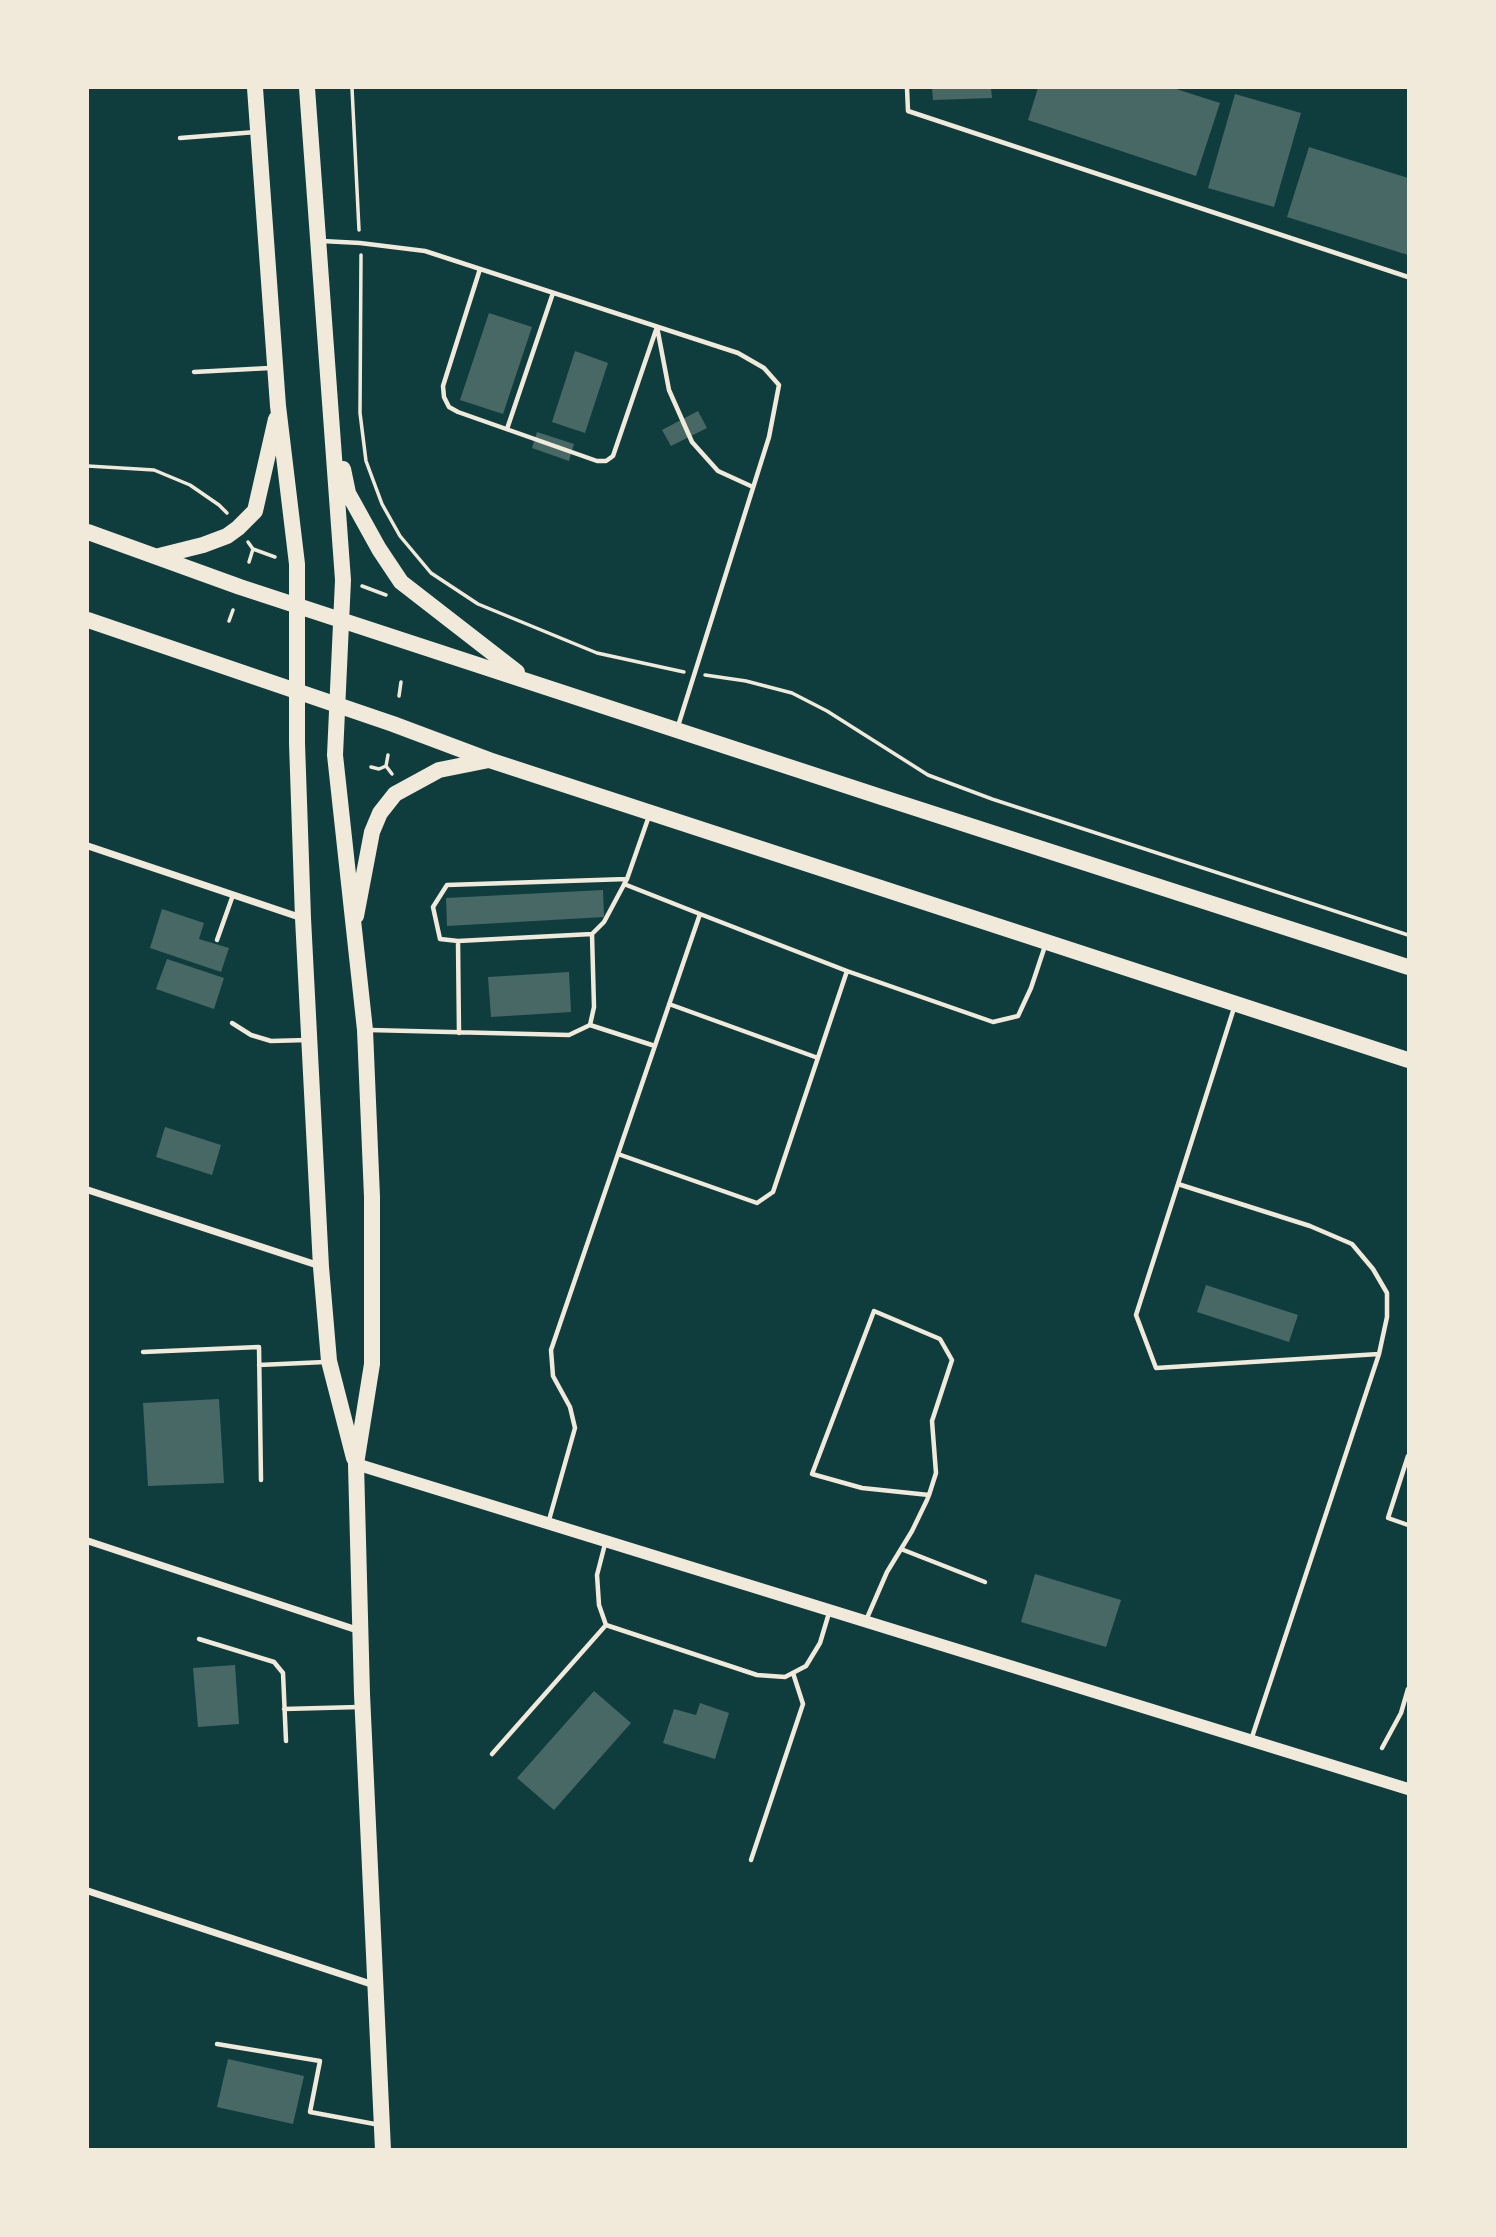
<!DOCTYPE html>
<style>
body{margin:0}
#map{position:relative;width:1496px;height:2237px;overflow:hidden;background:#0f3d3e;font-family:"PT Sans",sans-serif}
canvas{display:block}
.frame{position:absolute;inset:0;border:89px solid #f1e9da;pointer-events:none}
</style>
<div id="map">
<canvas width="1496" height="2237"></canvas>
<div class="frame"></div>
</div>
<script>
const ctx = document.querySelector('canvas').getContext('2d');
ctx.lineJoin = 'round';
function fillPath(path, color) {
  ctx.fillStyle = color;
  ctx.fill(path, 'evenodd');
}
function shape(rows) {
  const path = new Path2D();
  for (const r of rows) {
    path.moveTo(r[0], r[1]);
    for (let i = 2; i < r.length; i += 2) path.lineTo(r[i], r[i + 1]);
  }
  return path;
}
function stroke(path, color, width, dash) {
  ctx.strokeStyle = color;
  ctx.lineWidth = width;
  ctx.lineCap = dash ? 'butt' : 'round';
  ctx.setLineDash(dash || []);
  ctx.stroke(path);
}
fillPath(shape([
 [932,88,991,88,992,98,933,100],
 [1038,88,1173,88,1220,103,1196,176,1028,120],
 [1235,94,1301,113,1274,207,1208,188],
 [1309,147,1408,178,1408,255,1287,217],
 [489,313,532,327,503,414,460,400],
 [575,351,608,363,585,433,552,422],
 [698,411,707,428,671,446,662,430],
 [537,432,574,444,569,461,532,448],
 [603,890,604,917,447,926,446,898],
 [162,909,204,923,199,939,229,948,221,972,150,948],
 [167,959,224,978,214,1009,156,989],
 [569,972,571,1012,491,1017,488,977],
 [165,1127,221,1145,212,1175,156,1157],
 [1206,1285,1298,1315,1289,1342,1197,1312],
 [219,1399,224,1483,148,1486,143,1403],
 [1035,1574,1121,1600,1106,1647,1021,1622],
 [235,1665,239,1724,198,1727,193,1668],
 [594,1691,631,1723,554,1810,517,1778],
 [700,1703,729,1713,715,1759,663,1743,674,1709,696,1715],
 [228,2059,304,2076,293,2124,217,2107]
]), '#486865');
stroke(shape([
 [352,88,359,230],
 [361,255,360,413,366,461,382,504,400,536,431,573,478,604,597,653,684,672],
 [88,466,154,470,190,485,219,505,227,513],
 [248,542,253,549,275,557],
 [249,562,253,549],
 [362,586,386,595],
 [229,621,233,610],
 [705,675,746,681,792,693,827,711,928,775,992,799,1408,935],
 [399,696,401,682],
 [388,755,386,766,392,774],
 [371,767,379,769,386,766]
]), '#f1e9da', 3.5);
stroke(shape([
 [907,88,908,111,1408,277],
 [180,138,256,132],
 [322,241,360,243,425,251,738,353,764,368,779,385,769,437,678,726],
 [480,269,443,386,444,397,449,407,458,412,597,461,606,461,613,456,657,327],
 [657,327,669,390,692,442,718,471,753,487],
 [194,372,270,368],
 [507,429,553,293],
 [627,879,447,885,433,907,440,939,458,941,592,934,604,922,627,879,649,816],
 [217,940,233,895],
 [458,941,459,1033],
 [847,971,993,1022,1018,1016,1031,988,1045,946],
 [669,1004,818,1058],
 [232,1023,251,1035,271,1041,307,1040],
 [590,1025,655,1046],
 [370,1030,569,1035,590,1025,594,1007,592,934],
 [618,1154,757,1203,773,1192,847,971,700,914],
 [1178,1184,1310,1226,1352,1244,1373,1269,1387,1293,1387,1317,1379,1354,1156,1368,1136,1315,1178,1184,1234,1008],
 [143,1352,259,1347,261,1480],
 [259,1365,325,1362],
 [1408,1456,1388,1518,1408,1525],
 [549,1520,575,1428,570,1407,553,1376,551,1350,700,914,624,884],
 [605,1544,597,1575,599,1605,606,1625],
 [901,1549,985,1582],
 [867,1618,887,1572,912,1531,927,1500,929,1495,936,1473,932,1421,952,1360,940,1339,874,1311,812,1474,862,1488,929,1495],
 [606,1625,757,1675,785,1677,806,1666,820,1643,829,1613],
 [199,1639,274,1662,283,1673,286,1741],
 [284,1709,359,1707],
 [1251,1740,1379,1354],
 [1382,1748,1401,1713,1408,1689],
 [492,1754,606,1625],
 [751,1860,803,1704,793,1673],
 [217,2044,320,2061,310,2112,380,2125]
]), '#f1e9da', 4.5);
stroke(shape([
 [88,846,302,918],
 [88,1190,320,1266],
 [88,1541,360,1631],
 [88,1891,374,1985]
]), '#f1e9da', 7);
stroke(shape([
 [356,1464,1408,1789]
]), '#f1e9da', 12);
stroke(shape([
 [255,88,278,406,297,564,297,743,303,918,321,1267,329,1361,354,1458],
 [307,88,343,580,335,755,365,1030,372,1197,372,1364,356,1464,362,1694,383,2150],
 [343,469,348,493,379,549,401,582,517,672],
 [88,532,240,587,881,797,1408,967],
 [159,556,203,545,227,536,238,528,255,511,276,419],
 [88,620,393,724,489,760,1408,1060],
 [356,916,372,832,380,813,395,794,439,770,489,760]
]), '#f1e9da', 16);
</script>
